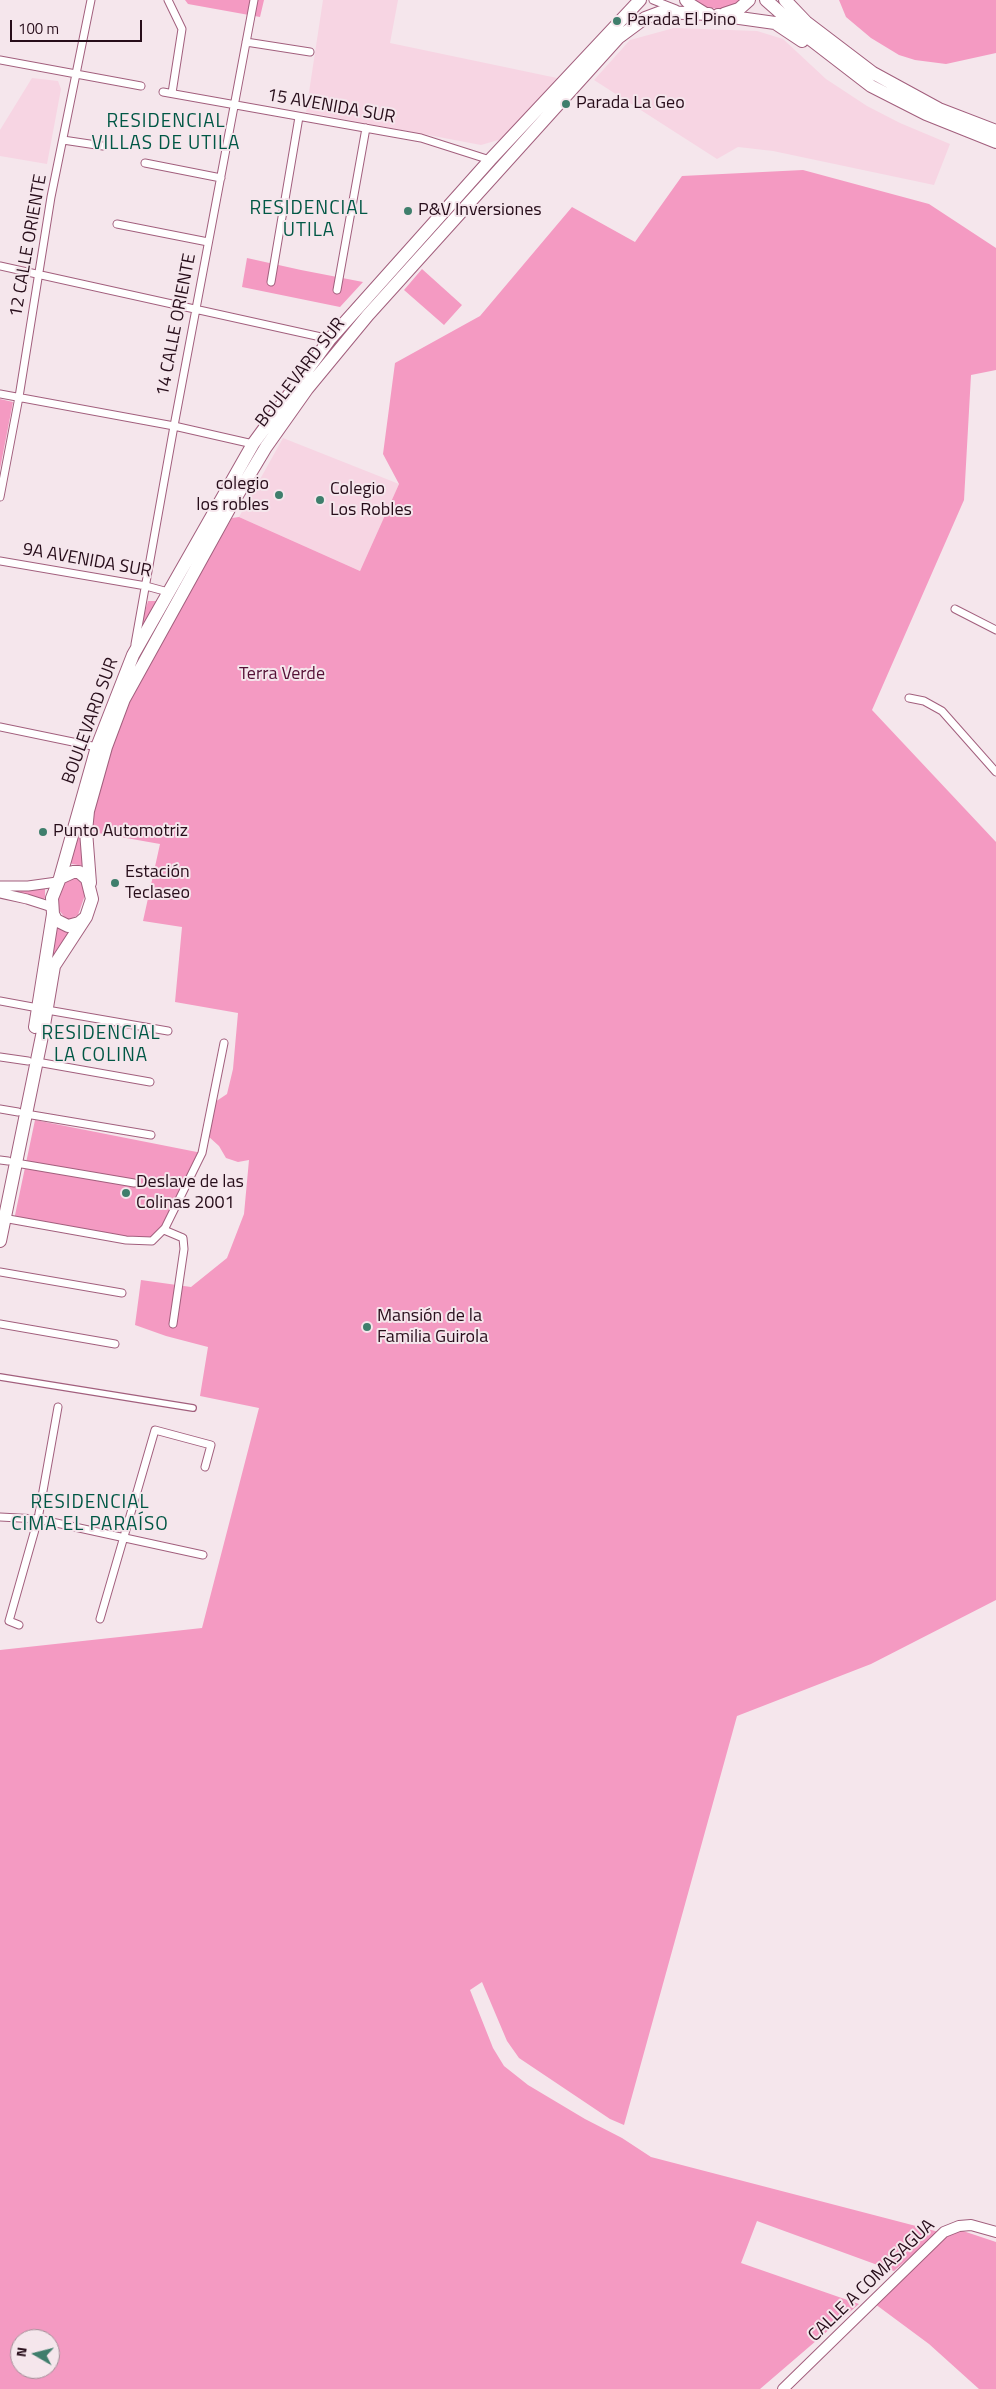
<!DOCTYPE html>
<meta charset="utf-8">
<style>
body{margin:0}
#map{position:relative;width:996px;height:2389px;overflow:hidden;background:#f5e6ec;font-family:"Titillium Web",sans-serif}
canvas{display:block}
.north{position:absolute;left:10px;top:2329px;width:50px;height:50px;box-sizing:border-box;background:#f5e6ec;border:1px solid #a38f98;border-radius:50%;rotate:278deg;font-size:14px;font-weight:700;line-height:20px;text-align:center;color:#270d1a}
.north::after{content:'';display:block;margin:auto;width:18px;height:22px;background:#3f7e6c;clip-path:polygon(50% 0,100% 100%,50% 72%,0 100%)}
.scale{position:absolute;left:10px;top:20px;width:132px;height:22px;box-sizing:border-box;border:2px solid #270d1a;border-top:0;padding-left:6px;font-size:15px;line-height:18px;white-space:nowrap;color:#270d1a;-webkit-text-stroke:4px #f5e6ec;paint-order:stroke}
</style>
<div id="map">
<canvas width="996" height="2389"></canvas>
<div class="north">N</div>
<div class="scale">100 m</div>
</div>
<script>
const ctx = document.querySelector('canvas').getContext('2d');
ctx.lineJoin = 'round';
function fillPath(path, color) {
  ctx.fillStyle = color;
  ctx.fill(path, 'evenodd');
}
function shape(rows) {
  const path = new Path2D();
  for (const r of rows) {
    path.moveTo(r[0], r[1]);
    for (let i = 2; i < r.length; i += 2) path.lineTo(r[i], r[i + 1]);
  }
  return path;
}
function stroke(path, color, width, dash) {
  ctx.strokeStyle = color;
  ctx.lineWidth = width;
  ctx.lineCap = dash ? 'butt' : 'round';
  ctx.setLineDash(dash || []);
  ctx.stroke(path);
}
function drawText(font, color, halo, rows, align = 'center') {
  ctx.font = font + ' "Titillium Web",sans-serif';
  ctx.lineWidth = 4;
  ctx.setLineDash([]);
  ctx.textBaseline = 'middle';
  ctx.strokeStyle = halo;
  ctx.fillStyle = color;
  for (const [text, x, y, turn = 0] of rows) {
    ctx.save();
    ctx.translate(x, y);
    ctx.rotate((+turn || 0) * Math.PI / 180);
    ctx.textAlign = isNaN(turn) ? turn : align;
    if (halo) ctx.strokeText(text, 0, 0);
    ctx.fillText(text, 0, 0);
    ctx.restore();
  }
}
fillPath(shape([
 [323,0,398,0,390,43,557,78,502,139,481,145,306,112],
 [674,28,757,31,783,39,826,79,867,106,900,123,950,144,934,185,773,151,738,147,717,159,594,80,630,40],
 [32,78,58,81,61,89,47,164,0,156,0,130],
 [283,438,399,484,360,571,239,517]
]), '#f7d5e3');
fillPath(shape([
 [185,0,264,0,260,17,188,4],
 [693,0,743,0,723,10,701,6],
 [839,0,996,0,996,53,946,64,915,60,899,55,871,38,846,17],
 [803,170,929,204,996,248,996,370,971,375,964,500,872,710,996,842,996,1600,871,1664,737,1716,624,2125,610,2119,519,2058,507,2041,482,1982,470,1990,493,2048,504,2066,528,2085,585,2119,622,2138,651,2157,939,2232,894,2271,757,2221,741,2263,859,2304,760,2389,0,2389,0,1650,202,1628,259,1408,200,1396,208,1347,166,1336,135,1325,141,1280,191,1287,227,1258,244,1214,249,1160,238,1162,226,1158,219,1146,208,1136,215,1102,227,1094,233,1069,238,1013,175,1002,182,927,143,921,160,844,81,830,83,866,72,864,69,861,82,812,136,685,232,518,239,517,360,571,399,484,383,454,395,363,480,316,572,207,635,242,682,176],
 [20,2339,50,2339,50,2369,20,2369],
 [247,258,301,270,363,282,340,307,242,287],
 [422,269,462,305,444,325,404,290],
 [0,399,13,402,0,469],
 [148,601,161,601,145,626,141,625],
 [74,877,82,883,85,890,84,898,78,915,71,919,66,919,58,909,57,900,65,881],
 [45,888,45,898,42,900,6,889],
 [57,927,70,932,49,961],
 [35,1120,202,1153,159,1235,142,1242,14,1220],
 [954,2228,996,2242,996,2389,979,2389,929,2344,871,2301]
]), '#f49ac2');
const pedestrian = shape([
 [0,1377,193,1408]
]);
const minor = shape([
 [168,0,182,29,172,93],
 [653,0,676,9],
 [246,42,310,52],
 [0,60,141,86],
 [163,92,421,138,490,160],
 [63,140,103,146],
 [145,163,221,178],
 [117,224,208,242],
 [0,266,330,339],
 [271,282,299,117],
 [337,290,366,128],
 [0,394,174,426,253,444],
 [0,497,19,397,51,197,91,0],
 [0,561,146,586,168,592],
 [955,609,996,630],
 [135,644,174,426,254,0],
 [909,698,924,701,942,711,996,772],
 [0,727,97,747],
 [0,1001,38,1008],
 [47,1010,168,1031],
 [0,1057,28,1061],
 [37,1062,150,1082],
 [0,1109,18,1112],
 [26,1114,151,1135],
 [0,1160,8,1161],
 [16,1163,134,1183],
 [3,1218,126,1240,152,1241,165,1228,202,1153,224,1043],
 [164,1230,183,1238,184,1249,173,1324],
 [0,1272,122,1293],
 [0,1324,115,1344],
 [0,1517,38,1519,203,1555],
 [100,1619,155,1430,211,1445,205,1467],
 [19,1625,9,1621,38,1519,58,1407]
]);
const tertiary = shape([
 [0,886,28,886,57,882],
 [0,893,27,899,52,907]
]);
const secondary = shape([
 [783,2389,944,2232,959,2226,971,2225,996,2232]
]);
const trunk = shape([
 [686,0,691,5,704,13],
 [766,0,810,39,871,86,926,114,996,142],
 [785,0,806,22,873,73,939,109,996,131],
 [724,14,739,9,749,0],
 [718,15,775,23,802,41],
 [73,872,79,872,87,879,92,899,86,917,79,923,68,926,56,920,53,914,52,898,60,878,73,872],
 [60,878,97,747,133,655,253,444,330,339,490,160,640,0],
 [90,883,86,831,88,811,106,747,124,699,229,509,266,447,307,389,368,315,618,38,645,18,661,12,709,14],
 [35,1027,53,914],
 [0,1241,43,1031,54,966,86,917]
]);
stroke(pedestrian, '#a25f7d', 8);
stroke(minor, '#a25f7d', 9);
stroke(tertiary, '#a25f7d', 11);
stroke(secondary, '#a25f7d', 12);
stroke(trunk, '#a25f7d', 14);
stroke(pedestrian, '#fff', 5.5);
stroke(minor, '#fff', 7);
stroke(tertiary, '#fff', 9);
stroke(secondary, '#fff', 10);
stroke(trunk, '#fff', 12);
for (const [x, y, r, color] of [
 [617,21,5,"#3f7e6c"],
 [566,104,5,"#3f7e6c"],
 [408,211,5,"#3f7e6c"],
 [279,495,5,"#3f7e6c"],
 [320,500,5,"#3f7e6c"],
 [43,832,5,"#3f7e6c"],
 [115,883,5,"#3f7e6c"],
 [126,1193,5,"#3f7e6c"],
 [367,1327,5,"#3f7e6c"]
]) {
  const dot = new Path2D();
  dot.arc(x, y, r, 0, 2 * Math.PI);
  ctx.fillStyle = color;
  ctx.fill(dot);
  stroke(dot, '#f5e6ec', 2);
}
drawText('18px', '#270d1a', '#f5e6ec', [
 ["Parada El Pino",627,21],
 ["Parada La Geo",576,104],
 ["P&V Inversiones",418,211],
 ["colegio",269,485,"right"],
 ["los robles",269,506,"right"],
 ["Colegio",330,490],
 ["Los Robles",330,511],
 ["Punto Automotriz",53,832],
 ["Estación",125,873],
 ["Teclaseo",125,894],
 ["Deslave de las",136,1183],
 ["Colinas 2001",136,1204],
 ["Mansión de la",377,1317],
 ["Familia Guirola",377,1338]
], 'left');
drawText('18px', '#270d1a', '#f5e6ec', [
 ["15 AVENIDA SUR",331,107,10],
 ["12 CALLE ORIENTE",29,246,-80],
 ["14 CALLE ORIENTE",177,325,-79],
 ["BOULEVARD SUR",301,373,-52],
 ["9A AVENIDA SUR",87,561,10],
 ["BOULEVARD SUR",91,721,-70],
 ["CALLE A COMASAGUA",872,2281,-44]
]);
drawText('18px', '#541035', '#f5e6ec', [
 ["Terra Verde",282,675]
]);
ctx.letterSpacing = '1px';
drawText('19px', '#005745', '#f5e6ec', [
 ["RESIDENCIAL",166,122],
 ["VILLAS DE UTILA",166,144],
 ["RESIDENCIAL",309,209],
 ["UTILA",309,231],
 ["RESIDENCIAL",101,1034],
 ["LA COLINA",101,1056],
 ["RESIDENCIAL",90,1503],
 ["CIMA EL PARAÍSO",90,1525]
]);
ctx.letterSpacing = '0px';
</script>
